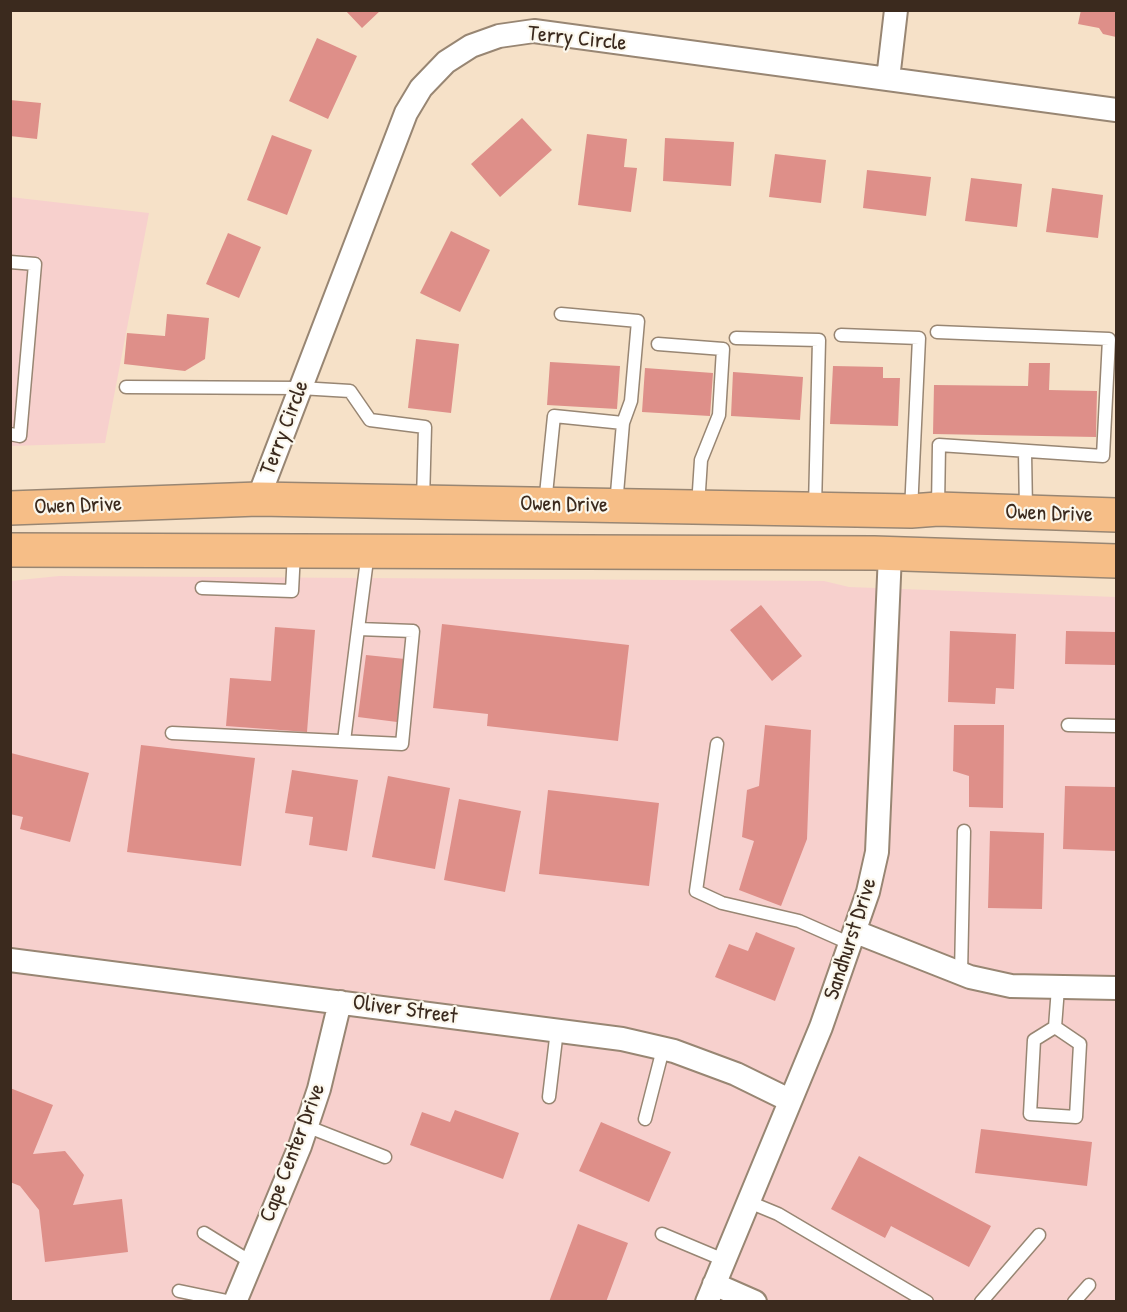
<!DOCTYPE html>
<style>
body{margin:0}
#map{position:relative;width:1127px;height:1312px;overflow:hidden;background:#f6e1c8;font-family:"Patrick Hand",sans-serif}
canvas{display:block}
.frame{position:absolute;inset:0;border:12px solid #3b2a1e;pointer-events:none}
</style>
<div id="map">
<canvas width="1127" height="1312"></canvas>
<div class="frame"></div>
</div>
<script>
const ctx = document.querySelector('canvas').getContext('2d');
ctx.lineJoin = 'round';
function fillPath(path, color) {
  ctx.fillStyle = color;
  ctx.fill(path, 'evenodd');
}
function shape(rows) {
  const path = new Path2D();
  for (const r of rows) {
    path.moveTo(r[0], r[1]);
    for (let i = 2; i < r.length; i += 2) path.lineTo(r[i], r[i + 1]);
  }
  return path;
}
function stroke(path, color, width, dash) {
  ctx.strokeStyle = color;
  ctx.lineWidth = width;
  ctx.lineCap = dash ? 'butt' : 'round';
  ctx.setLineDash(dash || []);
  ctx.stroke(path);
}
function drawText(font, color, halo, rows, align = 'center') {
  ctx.font = font + ' "Patrick Hand",sans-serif';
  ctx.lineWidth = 4.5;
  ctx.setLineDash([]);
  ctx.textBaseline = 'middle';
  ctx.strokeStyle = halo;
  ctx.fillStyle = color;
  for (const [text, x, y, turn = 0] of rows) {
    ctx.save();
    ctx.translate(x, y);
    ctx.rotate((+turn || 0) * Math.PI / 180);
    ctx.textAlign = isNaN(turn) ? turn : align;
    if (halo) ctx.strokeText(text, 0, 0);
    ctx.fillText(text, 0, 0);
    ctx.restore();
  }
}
fillPath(shape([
 [10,197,149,213,105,443,11,446],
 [59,576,824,581,849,587,1116,597,1116,1301,11,1301,10,581]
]), '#f7d0cd');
fillPath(shape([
 [345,10,381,10,362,28],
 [1081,10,1116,10,1116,37,1103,34,1099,28,1078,24],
 [317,38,357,56,328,119,289,101],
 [10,100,41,103,37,139,10,136],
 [522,118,552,150,500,197,471,164],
 [587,134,627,139,624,167,637,168,631,212,578,205],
 [272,135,312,150,287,215,247,200],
 [665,138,734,142,731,186,663,181],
 [775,154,826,160,821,203,769,197],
 [867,170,931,177,926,216,863,208],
 [971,178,1022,184,1017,227,965,221],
 [1052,188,1103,195,1098,238,1046,232],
 [451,231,490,250,460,312,420,293],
 [228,233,261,247,239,298,206,284],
 [167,314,209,318,205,359,185,371,124,364,127,333,165,336],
 [416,339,459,344,451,413,408,408],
 [550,362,620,366,617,409,547,405],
 [1029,363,1050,363,1049,390,1097,391,1096,437,933,434,934,385,1028,386],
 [833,366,883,367,883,378,900,378,898,426,830,424],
 [645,368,713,373,710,416,642,412],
 [733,372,803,377,800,420,731,416],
 [761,605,802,656,772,681,730,630],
 [442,624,629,645,618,741,487,726,488,714,433,708],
 [275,627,315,630,307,732,226,726,230,678,271,681],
 [950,631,1016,634,1014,689,996,688,995,704,948,702],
 [1066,631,1116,632,1116,665,1065,664],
 [366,655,405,659,397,722,358,717],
 [765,725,811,730,807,839,781,906,739,890,754,841,742,837,747,790,759,786],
 [954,725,1004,725,1003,808,969,807,969,776,953,771],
 [141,745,255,758,241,866,127,852],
 [11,753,89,773,70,842,20,829,23,817,10,814],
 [292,770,358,780,347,851,309,845,313,817,285,813],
 [388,776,450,788,435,869,372,857],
 [1065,786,1116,787,1116,851,1063,849],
 [548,790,659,803,649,886,539,874],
 [459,799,521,811,505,892,444,880],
 [990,831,1044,833,1042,909,988,908],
 [756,932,795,948,775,1001,715,977,729,944,748,951],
 [10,1088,53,1105,33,1154,65,1151,74,1162,84,1175,73,1205,122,1199,128,1252,45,1262,39,1210,20,1186,10,1182],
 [455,1110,519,1133,503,1179,410,1145,422,1112,450,1122],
 [601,1122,671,1152,649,1202,579,1171],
 [981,1129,1092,1142,1087,1186,975,1173],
 [859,1156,991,1226,969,1267,891,1226,885,1238,831,1209],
 [578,1224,628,1243,606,1302,549,1302]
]), '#de8f89');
const service = shape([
 [10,262,35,264,20,436,10,434],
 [561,314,638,321,631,401,623,423],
 [937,332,1109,339,1103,456,939,445,938,507],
 [841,335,919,338,911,511],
 [736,338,819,340,815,507],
 [658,344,723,349,719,415,701,460,698,506],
 [126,387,300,388,350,391,370,420,425,427,423,501],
 [1025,452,1026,511],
 [545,504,554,416,623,423,616,505],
 [202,588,292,591,294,552],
 [1068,725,1116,726],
 [172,733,402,744,413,631,358,629,368,552],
 [344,741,358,629],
 [717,744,696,891,722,903,799,921,851,944],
 [961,974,964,831],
 [1055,1027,1080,1044,1076,1117,1030,1114,1034,1040,1055,1027,1058,988],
 [549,1097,557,1030],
 [645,1119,663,1049],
 [306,1126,385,1157],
 [749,1202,778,1214,927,1302],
 [204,1233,251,1262],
 [662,1234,724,1260],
 [179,1291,232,1302],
 [981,1302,1039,1235],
 [1074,1302,1089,1285]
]);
const minor = shape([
 [888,79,896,10],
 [258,499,406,113,421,88,446,62,471,46,499,36,534,31,1116,110],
 [856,932,970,977,1011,986,1116,988],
 [10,960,622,1039,674,1051,736,1074,789,1100],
 [714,1284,755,1302],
 [235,1302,300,1146,319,1089,340,1002],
 [707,1302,821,1027,868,892,877,852,890,554]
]);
const trunk = shape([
 [10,508,258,499,911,511,938,509,1116,515],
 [10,550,874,553,1116,561]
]);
stroke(service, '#988673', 15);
stroke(minor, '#988673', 26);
stroke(trunk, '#988673', 36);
stroke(service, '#fff', 12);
stroke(minor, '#fff', 22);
stroke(trunk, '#f6be87', 33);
drawText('22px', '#3b2a1e', '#fbf7ec', [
 ["Terry Circle",577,39,6],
 ["Terry Circle",285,428,-69],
 ["Owen Drive",564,505,1],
 ["Owen Drive",78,506,-2],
 ["Owen Drive",1049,514,2],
 ["Sandhurst Drive",851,939,-72],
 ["Oliver Street",405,1010,8],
 ["Cape Center Drive",293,1153,-69]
]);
</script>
